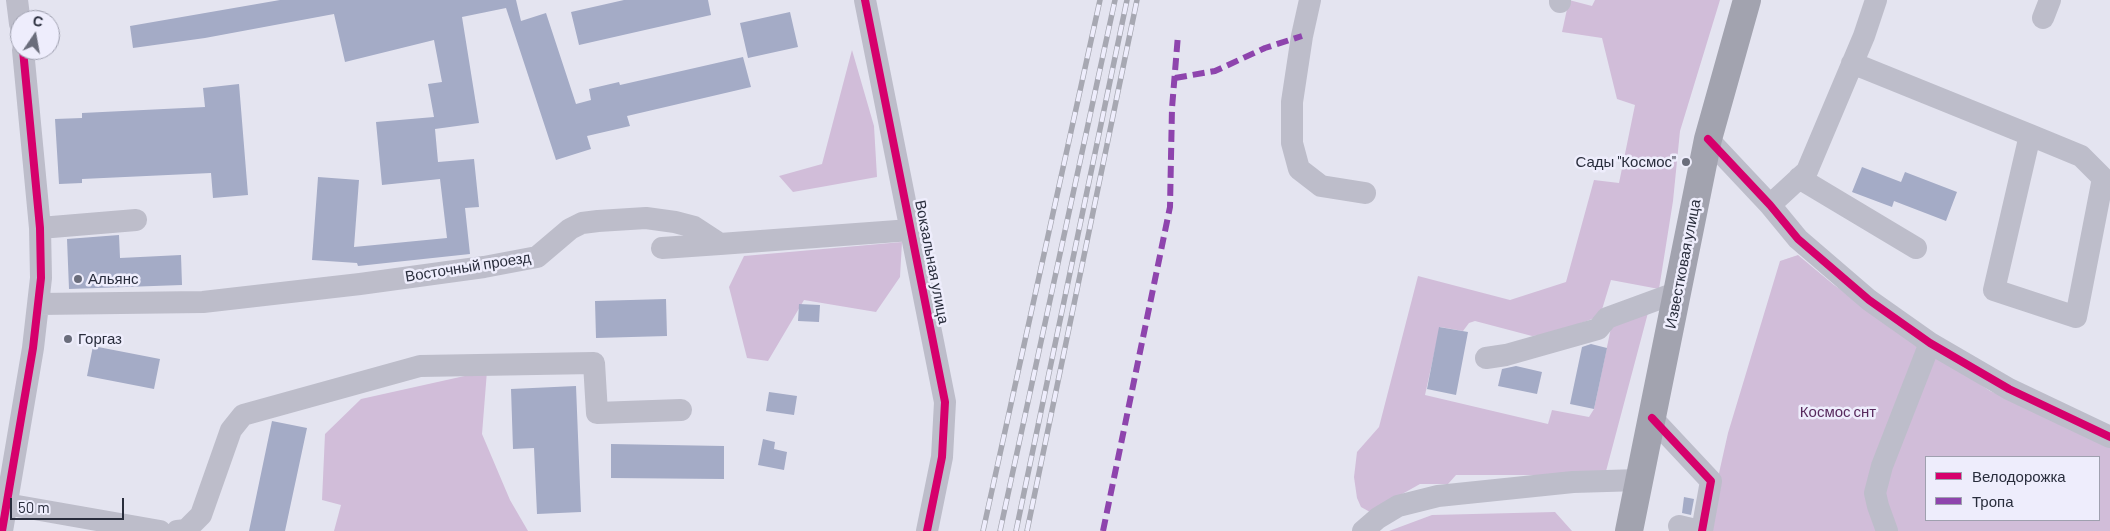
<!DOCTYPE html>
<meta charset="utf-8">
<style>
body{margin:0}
#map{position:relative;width:2110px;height:531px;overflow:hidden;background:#e4e4f0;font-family:Barlow,sans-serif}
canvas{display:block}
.legend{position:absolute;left:1925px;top:456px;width:175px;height:65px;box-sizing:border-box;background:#eeedfc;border:1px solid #9fa0af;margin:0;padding:6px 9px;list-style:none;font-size:15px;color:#292d3c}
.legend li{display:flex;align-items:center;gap:10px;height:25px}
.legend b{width:25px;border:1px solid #9fa0af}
.north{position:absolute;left:10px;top:10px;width:50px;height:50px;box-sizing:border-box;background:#eeedfc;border:1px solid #9fa0af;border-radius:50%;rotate:12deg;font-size:14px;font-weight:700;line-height:20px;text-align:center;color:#292d3c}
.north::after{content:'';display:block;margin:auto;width:18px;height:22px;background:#6a6d7b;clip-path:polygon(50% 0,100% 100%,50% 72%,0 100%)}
.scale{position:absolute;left:10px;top:498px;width:114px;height:22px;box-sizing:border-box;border:2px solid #292d3c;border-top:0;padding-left:6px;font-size:15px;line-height:18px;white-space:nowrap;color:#292d3c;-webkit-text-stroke:4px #eeedfc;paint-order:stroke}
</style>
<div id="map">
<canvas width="2110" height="531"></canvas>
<ul class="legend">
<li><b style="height:6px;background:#d6006c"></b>Велодорожка</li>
<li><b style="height:6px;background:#8e44ad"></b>Тропа</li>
</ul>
<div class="north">С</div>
<div class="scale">50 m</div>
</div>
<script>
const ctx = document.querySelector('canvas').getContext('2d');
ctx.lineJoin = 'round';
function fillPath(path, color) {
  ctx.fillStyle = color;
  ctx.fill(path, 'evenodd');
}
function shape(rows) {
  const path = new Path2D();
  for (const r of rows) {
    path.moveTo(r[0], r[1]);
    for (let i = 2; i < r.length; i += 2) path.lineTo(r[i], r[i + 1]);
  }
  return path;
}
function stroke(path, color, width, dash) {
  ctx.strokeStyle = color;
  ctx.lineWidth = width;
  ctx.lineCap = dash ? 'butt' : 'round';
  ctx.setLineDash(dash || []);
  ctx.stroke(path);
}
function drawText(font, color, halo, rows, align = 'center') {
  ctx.font = font + ' Barlow,sans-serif';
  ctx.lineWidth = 5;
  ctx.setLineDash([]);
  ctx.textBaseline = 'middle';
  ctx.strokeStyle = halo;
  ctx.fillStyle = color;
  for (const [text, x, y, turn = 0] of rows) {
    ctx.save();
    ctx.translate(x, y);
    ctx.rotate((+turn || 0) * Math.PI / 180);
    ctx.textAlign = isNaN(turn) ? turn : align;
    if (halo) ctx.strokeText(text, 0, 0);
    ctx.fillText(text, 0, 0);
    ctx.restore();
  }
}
fillPath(shape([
 [1569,0,1592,6,1595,0,1720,0,1680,131,1673,201,1659,289,1611,280,1600,316,1552,334,1532,336,1475,321,1469,323,1463,331,1440,327,1425,395,1548,424,1552,410,1589,417,1594,409,1612,323,1649,309,1605,475,1456,475,1448,484,1420,484,1370,512,1361,507,1357,498,1354,477,1357,452,1379,427,1418,276,1510,300,1566,282,1594,180,1619,183,1635,105,1617,99,1602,38,1562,32],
 [852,50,874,126,877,177,793,192,779,176,822,164],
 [902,242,900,277,876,312,804,300,768,361,747,358,729,287,744,256],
 [1798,255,1834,285,1990,391,2110,439,2110,531,1706,531,1728,433,1780,261],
 [1926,457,2099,457,2099,520,1926,520],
 [487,371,482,434,510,500,528,531,334,531,341,505,322,500,325,434,361,399],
 [1555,512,1572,531,1389,531,1432,515]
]), '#d1bdd9');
fillPath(shape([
 [280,0,516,0,521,21,546,13,576,104,591,100,589,89,619,82,620,85,743,57,751,87,627,116,630,126,587,136,591,149,556,160,506,8,462,17,479,123,435,129,438,162,474,159,479,207,465,208,470,254,358,266,357,263,312,260,318,177,359,180,354,247,447,238,440,179,382,185,376,122,434,117,428,84,442,82,434,40,345,62,334,14,205,38,133,48,130,26],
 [624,0,708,0,711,15,579,45,571,12],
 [790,12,798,47,748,58,740,23],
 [239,84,248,195,213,198,211,173,82,179,82,183,59,184,55,119,82,118,82,113,205,107,203,88],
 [1862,167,1901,182,1905,172,1957,192,1946,221,1894,201,1892,207,1852,192],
 [119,235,120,258,181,255,182,285,69,289,67,239],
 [666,299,667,336,596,338,595,301],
 [799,304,820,305,819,322,798,321],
 [1439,327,1468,332,1456,395,1427,389],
 [1591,344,1607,348,1594,409,1570,404,1582,347],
 [93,346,160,359,154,389,87,376],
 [1516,366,1542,372,1537,394,1498,386,1502,369],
 [576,386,581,512,537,514,534,448,513,449,511,389],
 [769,392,797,396,794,415,766,411],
 [272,421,307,428,285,531,249,531],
 [763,439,775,442,774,449,787,452,784,470,758,465],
 [611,444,724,446,724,479,611,478],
 [1684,497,1694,499,1691,515,1682,513]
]), '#a4abc6');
stroke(shape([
 [17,0,20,24],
 [865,0,945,402,942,457,927,531],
 [1310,0,1302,36,1292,102,1292,143,1299,169,1321,186,1365,193],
 [1560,2,1560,0],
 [2043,18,2050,0],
 [1852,63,2030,135,2081,156,2103,178,2076,317,1994,290,2030,135],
 [1708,139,1770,205,1798,239,1869,300,1930,343,2009,389,2110,437],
 [1799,178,1916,248],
 [1770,205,1807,171,1864,36,1876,0],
 [40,228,136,220],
 [662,248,720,244],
 [39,304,203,302,360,284,484,267,537,257,570,229,582,223,598,221,646,218,675,222,694,227,720,244,911,230],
 [1486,358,1506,355,1598,329,1607,318,1678,292],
 [1652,418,1711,481,1702,531],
 [6,504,160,531],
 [1679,526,1700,531],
 [2,531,33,348,41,278,40,228,23,50],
 [177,531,186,530,201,515,231,430,243,415,420,366,594,363,597,413,681,410],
 [1363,531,1378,518,1398,506,1438,496,1573,482,1640,480],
 [1887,531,1878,506,1875,493,1882,466,1930,343]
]), '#bdbdca', 22);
stroke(shape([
 [1629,531,1708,139,1747,0]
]), '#a2a3af', 28);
const rail = shape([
 [983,531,1100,0],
 [1000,531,1115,0],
 [1016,531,1127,0],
 [1027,531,1137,0]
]);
stroke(rail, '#a7a8b2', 5.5);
stroke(rail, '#eeedfc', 4, [11]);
stroke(shape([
 [1175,78,1215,71,1265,48,1302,36],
 [1103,531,1170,207,1172,108,1178,35]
]), '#8e44ad', 6, [12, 6]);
stroke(shape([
 [865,0,945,402,942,457,927,531],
 [1708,139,1770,205,1798,239,1869,300,1930,343,2009,389,2110,437],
 [1652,418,1711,481,1702,531],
 [2,531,33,348,41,278,40,228,23,50]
]), '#d6006c', 8);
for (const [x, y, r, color] of [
 [1686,162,5,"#6a6d7b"],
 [78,279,5,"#6a6d7b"],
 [68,339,5,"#6a6d7b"]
]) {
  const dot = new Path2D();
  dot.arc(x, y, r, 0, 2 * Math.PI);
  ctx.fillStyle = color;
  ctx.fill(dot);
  stroke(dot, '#eeedfc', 2);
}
drawText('15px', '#292d3c', '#eeedfc', [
 ["Сады \"Космос\"",1676,162,"right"],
 ["Альянс",88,279],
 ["Горгаз",78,339]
], 'left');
drawText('15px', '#292d3c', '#eeedfc', [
 ["Вокзальная улица",932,262,79],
 ["Известковая улица",1683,264,-79],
 ["Восточный проезд",468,267,-9]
]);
drawText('15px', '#582a5d', '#eeedfc', [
 ["Космос снт",1838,412]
]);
</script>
